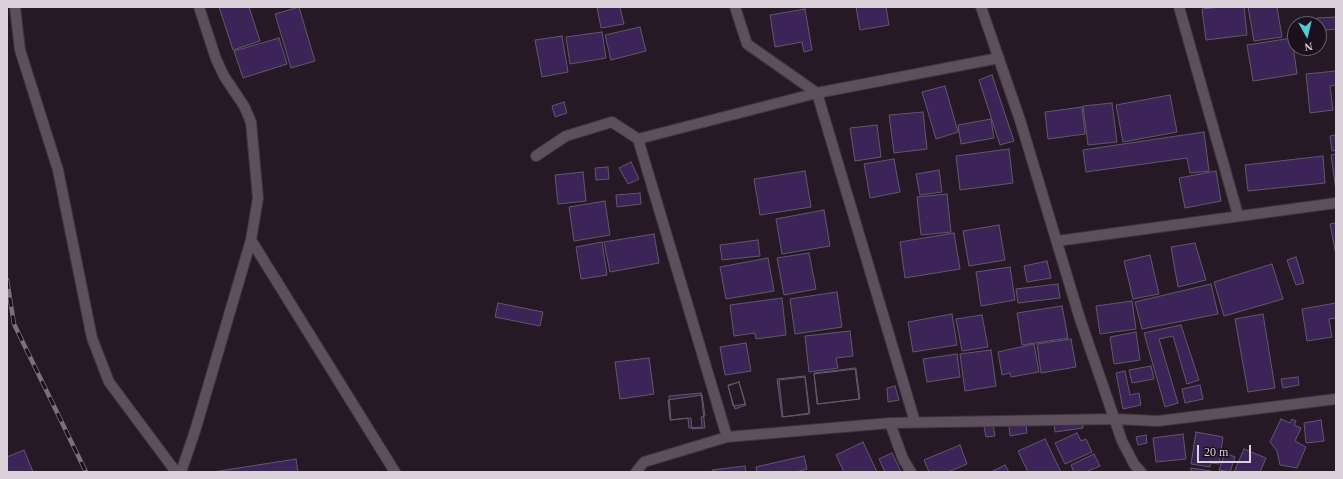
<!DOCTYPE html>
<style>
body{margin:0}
#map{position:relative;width:1343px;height:479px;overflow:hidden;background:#261925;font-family:"Times New Roman",serif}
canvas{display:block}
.frame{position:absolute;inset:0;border:8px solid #dbd1da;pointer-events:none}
.north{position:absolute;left:1287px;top:16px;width:40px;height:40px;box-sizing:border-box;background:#1c101c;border:1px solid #685d68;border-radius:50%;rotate:172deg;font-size:11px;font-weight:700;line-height:16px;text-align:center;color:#dbd1da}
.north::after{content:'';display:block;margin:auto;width:14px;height:18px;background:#51ccd4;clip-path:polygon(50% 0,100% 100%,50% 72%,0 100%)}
.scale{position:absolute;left:1197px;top:445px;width:54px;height:18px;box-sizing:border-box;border:2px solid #dbd1da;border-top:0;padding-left:5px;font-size:12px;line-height:14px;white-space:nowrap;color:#dbd1da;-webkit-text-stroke:3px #1c101c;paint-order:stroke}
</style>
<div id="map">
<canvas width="1343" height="479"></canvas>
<div class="frame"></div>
<div class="north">N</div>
<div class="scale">20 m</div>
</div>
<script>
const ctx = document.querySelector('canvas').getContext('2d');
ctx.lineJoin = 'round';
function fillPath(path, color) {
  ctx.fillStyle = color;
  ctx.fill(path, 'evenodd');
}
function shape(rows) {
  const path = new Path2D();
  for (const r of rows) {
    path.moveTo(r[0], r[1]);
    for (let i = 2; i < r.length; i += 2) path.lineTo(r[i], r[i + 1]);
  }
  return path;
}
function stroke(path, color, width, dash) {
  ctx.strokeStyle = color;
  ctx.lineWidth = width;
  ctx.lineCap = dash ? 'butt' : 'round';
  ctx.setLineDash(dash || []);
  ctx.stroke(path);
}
const building = shape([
 [219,7,249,7,260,41,233,50,219,7],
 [299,7,315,61,291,68,275,14,299,7],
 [597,7,620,7,624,24,601,28,597,7],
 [856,7,886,7,889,25,860,30,856,7],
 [1221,7,1244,7,1247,35,1206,40,1202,9,1221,7],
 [1248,7,1277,7,1282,37,1254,41,1248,7],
 [805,9,812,50,804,52,802,42,775,47,770,15,805,9],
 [1336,17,1336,29,1319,31,1317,18,1336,17],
 [640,27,646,51,611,60,605,35,640,27],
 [602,32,606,58,570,64,566,37,602,32],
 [562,36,568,72,542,77,535,40,562,36],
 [279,38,287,64,243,78,234,51,279,38],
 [1292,38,1297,74,1253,81,1247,45,1292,38],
 [1336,71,1336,85,1330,86,1333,110,1310,113,1306,74,1336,71],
 [992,75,1014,141,1000,145,979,80,992,75],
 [945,86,958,132,936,139,922,92,945,86],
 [1170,95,1177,132,1123,142,1116,105,1170,95],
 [564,102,567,113,555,117,552,106,564,102],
 [1112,103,1117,142,1088,145,1083,106,1112,103],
 [1082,107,1085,134,1048,139,1045,112,1082,107],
 [923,112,927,149,894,153,889,115,923,112],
 [991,119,994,138,961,144,958,125,991,119],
 [877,125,881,157,855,161,850,128,877,125],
 [1204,132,1209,171,1190,173,1187,158,1086,172,1083,150,1204,132],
 [1336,135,1336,150,1332,151,1330,136,1336,135],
 [1009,149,1013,183,960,190,956,156,1009,149],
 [1336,154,1336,191,1331,155,1336,154],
 [1323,156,1325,183,1248,191,1245,165,1323,156],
 [894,159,900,192,870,198,864,164,894,159],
 [631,162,639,179,628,184,619,168,631,162],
 [608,167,609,179,596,180,595,168,608,167],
 [939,170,942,192,920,195,916,174,939,170],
 [805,171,811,207,760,215,754,179,805,171],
 [1216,171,1221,201,1185,208,1179,178,1216,171],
 [583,172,586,201,558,204,555,175,583,172],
 [640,193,641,204,617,207,616,195,640,193],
 [947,194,951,232,921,235,917,197,947,194],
 [605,201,610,235,574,241,569,207,605,201],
 [824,210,830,246,782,254,776,219,824,210],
 [1336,223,1336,255,1330,224,1336,223],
 [999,225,1005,260,969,266,963,231,999,225],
 [954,233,960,269,905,278,900,242,954,233],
 [654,234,659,263,610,272,604,242,654,234],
 [758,240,760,256,722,260,720,245,758,240],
 [602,242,607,275,581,279,576,247,602,242],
 [1195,243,1206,280,1178,287,1171,247,1195,243],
 [809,253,816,289,784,295,777,258,809,253],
 [1150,255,1159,294,1133,299,1124,261,1150,255],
 [1296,257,1304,283,1296,285,1287,260,1296,257],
 [768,258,774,291,726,299,720,267,768,258],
 [1047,261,1051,278,1027,282,1024,266,1047,261],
 [1272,264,1283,299,1224,316,1214,282,1272,264],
 [1010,267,1015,300,981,306,976,272,1010,267],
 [1058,284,1060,298,1018,303,1016,289,1058,284],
 [1211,284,1218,314,1142,329,1135,302,1211,284],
 [837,292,842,327,795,334,790,299,837,292],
 [782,298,786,335,756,339,755,333,734,336,730,305,782,298],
 [1132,301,1136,329,1100,334,1096,306,1132,301],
 [498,303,543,312,540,326,495,317,498,303],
 [1336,303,1336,318,1329,319,1332,337,1307,341,1302,309,1336,303],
 [1062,306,1068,338,1022,345,1017,313,1062,306],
 [952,314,957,345,913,352,908,322,952,314],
 [1263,314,1275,388,1248,392,1235,319,1263,314],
 [982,315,988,347,962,351,956,319,982,315],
 [1181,325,1199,380,1187,384,1173,336,1159,339,1178,403,1165,407,1144,333,1181,325],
 [850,331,853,356,836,358,838,368,809,372,805,336,850,331],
 [1136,332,1140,360,1114,364,1110,337,1136,332],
 [1071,339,1076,367,1041,373,1037,344,1071,339],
 [746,343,751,371,725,375,720,347,746,343],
 [1034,344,1039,372,1011,377,1010,373,1002,375,998,352,1034,344],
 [991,350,996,386,965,391,960,354,991,350],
 [957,354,960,377,927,382,923,359,957,354],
 [649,358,654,394,620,399,615,362,649,358],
 [1151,366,1154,379,1132,383,1129,370,1151,366],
 [855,368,859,399,817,404,814,373,855,368],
 [856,369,860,399,818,404,814,374,856,369],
 [1125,371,1130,395,1139,393,1141,405,1123,409,1116,373,1125,371],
 [805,376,810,413,782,417,777,379,805,376],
 [805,377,809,414,783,417,779,380,805,377],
 [1298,377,1299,385,1283,388,1281,379,1298,377],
 [739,382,746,405,735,409,728,386,739,382],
 [739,382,745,404,733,406,728,385,739,382],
 [1200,385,1203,399,1185,403,1182,389,1200,385],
 [895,386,899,400,888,402,887,388,895,386],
 [701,393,705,428,692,429,691,418,671,420,669,396,701,393],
 [702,395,705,416,701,417,702,427,689,428,688,418,670,420,668,400,702,395],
 [1281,419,1290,423,1292,419,1296,421,1294,425,1301,428,1295,441,1306,447,1297,468,1280,465,1277,451,1270,442,1281,419],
 [1082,420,1083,428,1055,432,1054,424,1082,420],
 [1321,420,1324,441,1306,443,1304,423,1321,420],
 [1026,423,1027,433,1010,436,1009,426,1026,423],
 [993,425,995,436,986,437,984,427,993,425],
 [1196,432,1223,437,1219,464,1211,463,1210,467,1191,464,1196,432],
 [1077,433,1081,441,1086,439,1092,452,1065,464,1055,443,1077,433],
 [1183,434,1186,459,1156,462,1153,438,1183,434],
 [1146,435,1147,443,1138,445,1136,437,1146,435],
 [1045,439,1061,472,1028,472,1018,451,1045,439],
 [863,442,877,472,844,472,836,455,863,442],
 [960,445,967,464,948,472,929,472,924,460,960,445],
 [1244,449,1266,458,1260,472,1234,472,1244,449],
 [24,450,33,472,7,472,7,457,24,450],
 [892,453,901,472,885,472,879,459,892,453],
 [1225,453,1235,457,1230,472,1219,470,1225,453],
 [1094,454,1100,466,1086,472,1074,472,1071,465,1094,454],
 [804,456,807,469,796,472,757,472,756,467,804,456],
 [296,459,298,472,213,472,296,459],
 [1005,465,1009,472,991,472,1005,465],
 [745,466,746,472,713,472,712,470,745,466],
 [1191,468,1211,471,1211,472,1191,472,1191,468]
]);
fillPath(building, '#3d2458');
stroke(building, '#60596b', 1);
const minor = shape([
 [15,7,20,50,58,170,92,338,109,382,176,472],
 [199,7,216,59,224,76,244,106,251,122,258,198,251,240,395,472],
 [735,7,747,44,817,93,915,422],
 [981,7,1020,120,1080,319,1122,441,1134,464,1141,472],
 [1179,7,1238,215],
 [638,139,817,93,999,58],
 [536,156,566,136,612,122,638,139,727,437],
 [1057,241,1336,203],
 [890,423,903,459,911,472],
 [181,472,195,431,251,240],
 [636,472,644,462,727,437,890,423,1115,419,1158,421,1336,399]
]);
stroke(minor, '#40353f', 12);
stroke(minor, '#5e4f5d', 10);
const rail = shape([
 [7,280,14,324,86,472]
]);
stroke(rail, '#7c707b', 4.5);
stroke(rail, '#1c101c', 3, [9]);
</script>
